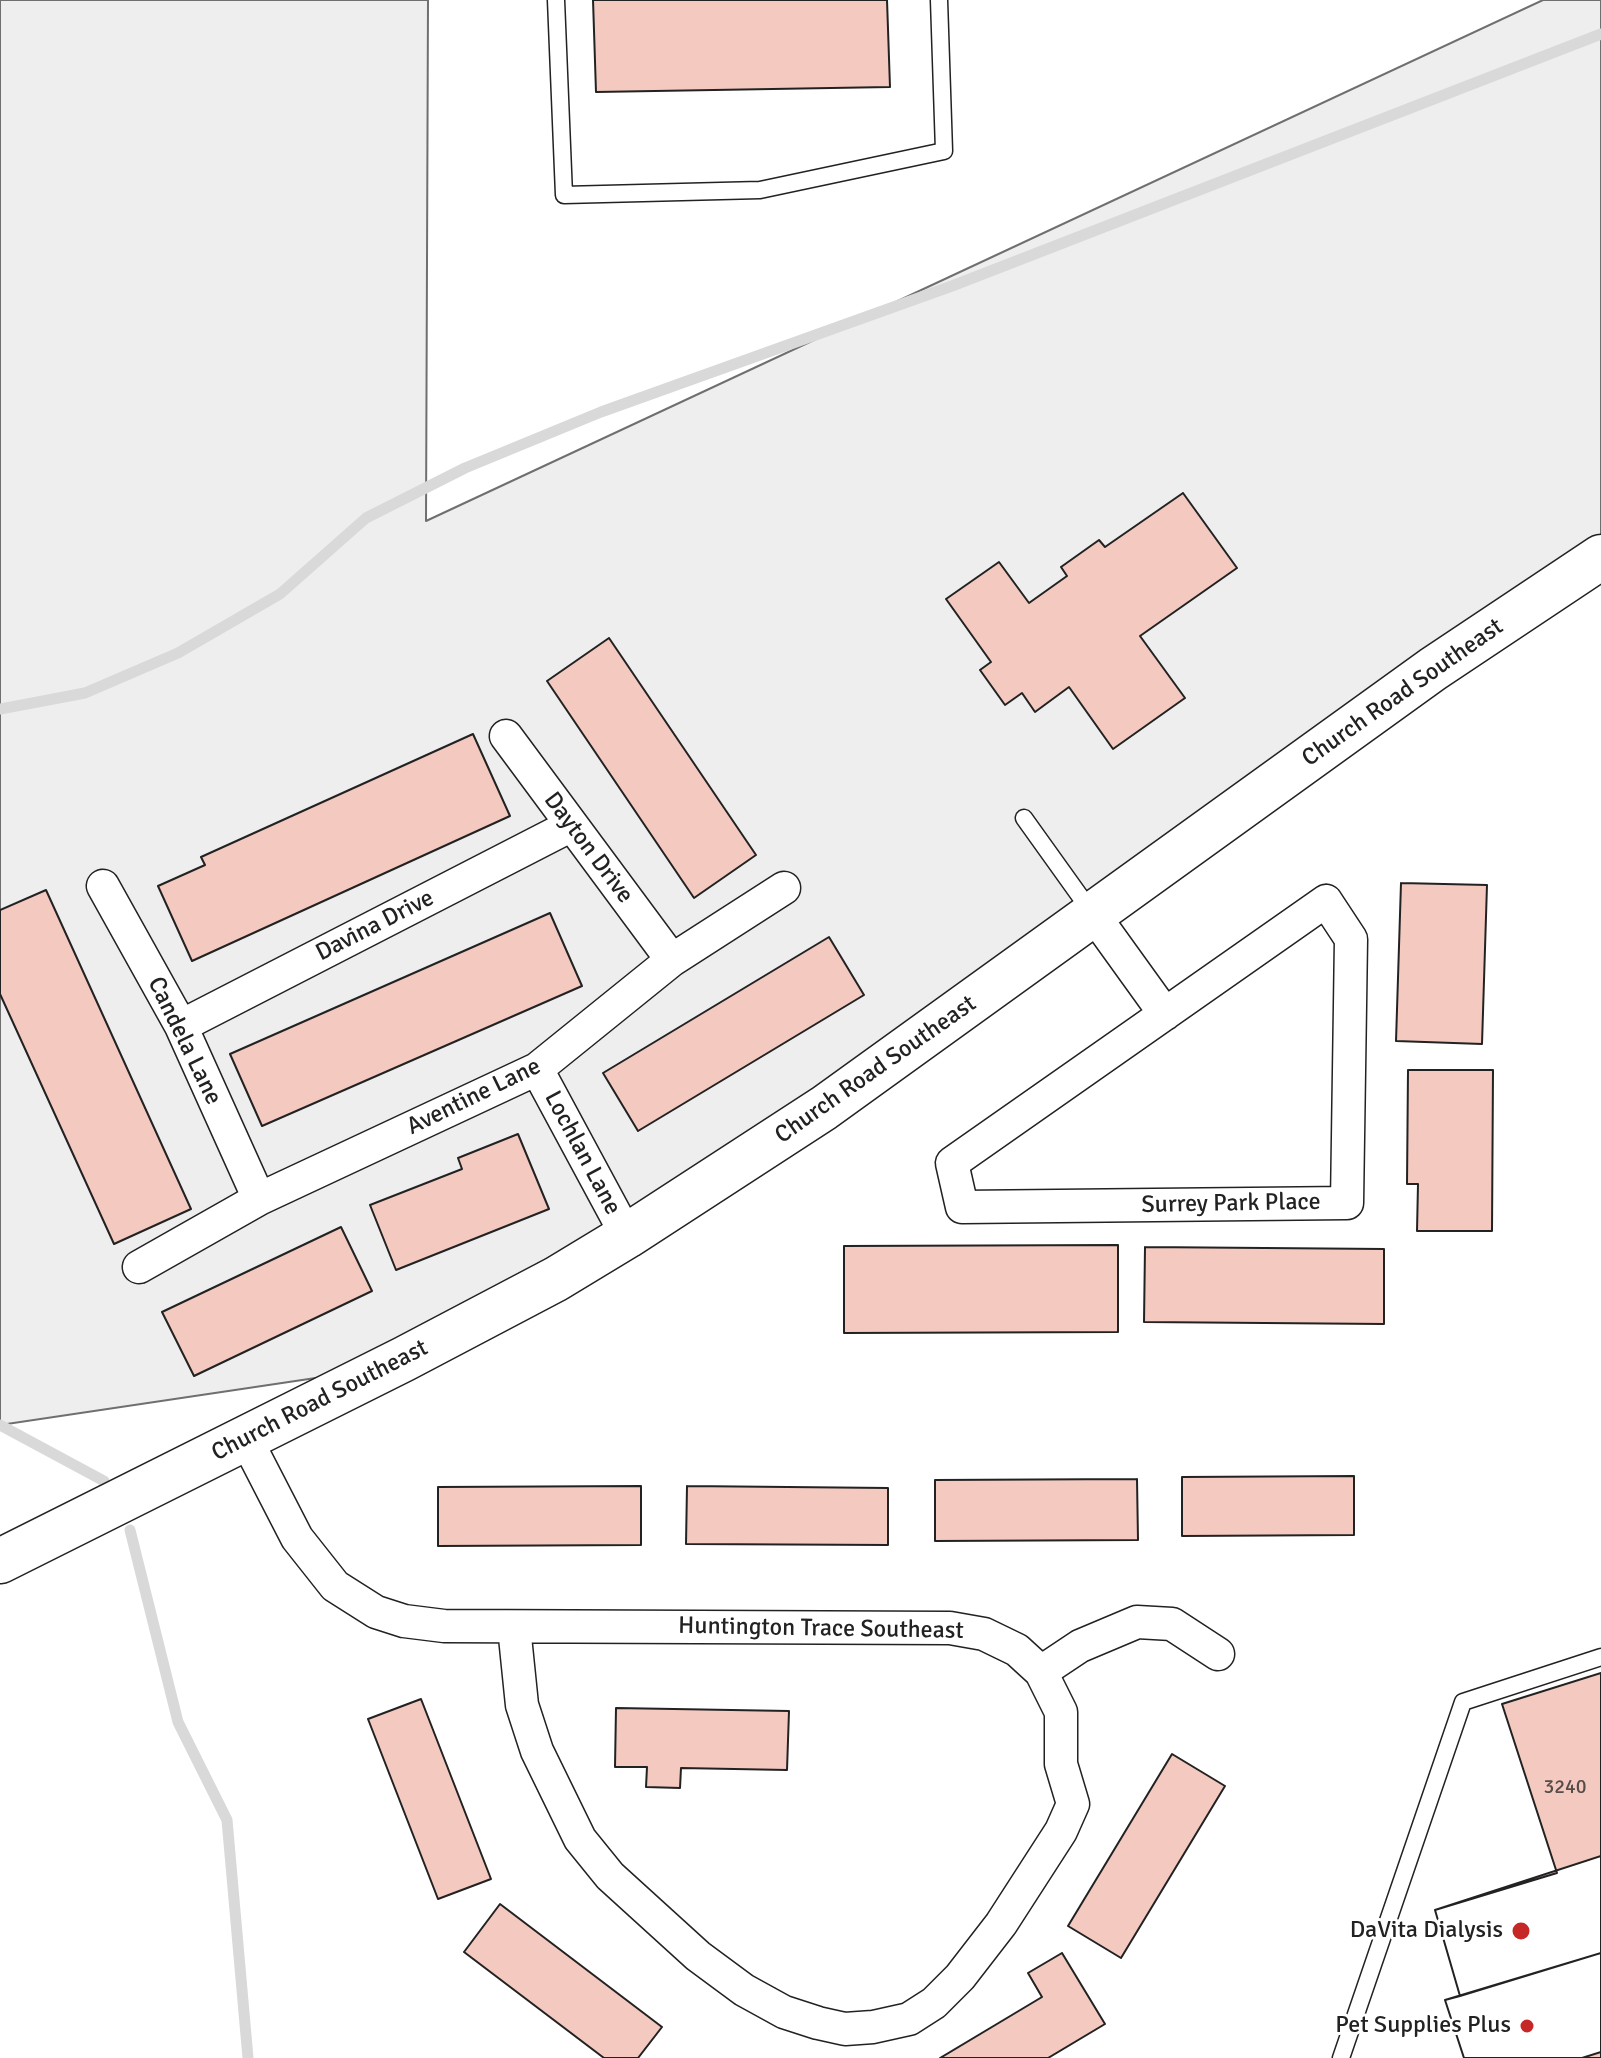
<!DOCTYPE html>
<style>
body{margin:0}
canvas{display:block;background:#fff}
</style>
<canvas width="1601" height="2058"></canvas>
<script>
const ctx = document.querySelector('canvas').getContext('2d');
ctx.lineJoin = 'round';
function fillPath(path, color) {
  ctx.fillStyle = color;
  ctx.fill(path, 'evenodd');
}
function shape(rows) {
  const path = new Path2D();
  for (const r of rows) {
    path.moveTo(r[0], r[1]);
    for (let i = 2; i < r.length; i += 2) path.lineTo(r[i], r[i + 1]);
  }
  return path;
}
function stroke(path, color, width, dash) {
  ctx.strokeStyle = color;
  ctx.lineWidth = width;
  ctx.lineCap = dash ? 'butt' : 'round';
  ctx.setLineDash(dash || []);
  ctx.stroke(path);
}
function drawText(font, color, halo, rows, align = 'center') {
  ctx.font = font + ' Signika,sans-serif';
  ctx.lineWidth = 6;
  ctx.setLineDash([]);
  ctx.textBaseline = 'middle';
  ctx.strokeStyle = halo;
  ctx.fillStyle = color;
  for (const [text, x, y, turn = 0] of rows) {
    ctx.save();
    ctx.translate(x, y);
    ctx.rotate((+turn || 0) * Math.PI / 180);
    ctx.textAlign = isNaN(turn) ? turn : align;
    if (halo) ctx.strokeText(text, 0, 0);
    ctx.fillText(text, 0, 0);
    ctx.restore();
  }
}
const green = shape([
 [0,0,428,0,426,521,1543,0,1601,0,1601,580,760,1152,329,1376,0,1425,0,0]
]);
fillPath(green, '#eee');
stroke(green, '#6f6f6f', 2);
stroke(shape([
 [0,709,85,693,178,653,280,594,366,518,465,468,601,412,952,286,1601,34],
 [0,1425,104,1481],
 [130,1530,178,1722,227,1820,248,2058]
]), '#d9d9d9', 11);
const building = shape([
 [593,0,887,0,890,87,596,92,593,0],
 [1183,493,1237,568,1140,636,1185,698,1113,749,1069,687,1035,712,1022,693,1005,705,980,670,991,662,946,599,999,562,1029,603,1067,576,1061,567,1099,540,1105,547,1183,493],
 [609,638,756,855,694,898,547,681,609,638],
 [473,734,510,816,192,961,158,886,205,865,201,857,473,734],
 [1401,883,1487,885,1482,1044,1396,1041,1401,883],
 [46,890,191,1209,114,1244,0,994,0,910,46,890],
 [550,913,582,986,262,1126,230,1054,550,913],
 [829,937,864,995,638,1131,603,1073,829,937],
 [1408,1070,1493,1070,1492,1231,1417,1231,1418,1184,1407,1184,1408,1070],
 [518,1134,549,1209,396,1270,370,1205,462,1169,458,1158,518,1134],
 [341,1227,372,1291,194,1376,162,1312,341,1227],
 [1118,1245,1118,1332,844,1333,844,1246,1118,1245],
 [1145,1247,1384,1249,1384,1324,1144,1322,1145,1247],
 [1354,1476,1354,1535,1182,1536,1182,1477,1354,1476],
 [1137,1479,1138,1540,935,1541,935,1480,1137,1479],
 [641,1486,641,1545,438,1546,438,1487,641,1486],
 [687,1486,888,1488,888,1545,686,1544,687,1486],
 [1601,1673,1601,2058,1464,2058,1445,2000,1460,1996,1435,1910,1557,1873,1502,1704,1601,1673],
 [421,1699,491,1879,438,1899,368,1719,421,1699],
 [616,1708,789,1711,787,1770,681,1768,680,1788,646,1787,647,1767,615,1767,616,1708],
 [1172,1754,1225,1786,1121,1958,1068,1926,1172,1754],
 [1601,1856,1601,1953,1460,1996,1435,1910,1601,1856],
 [500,1904,662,2027,638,2058,604,2058,464,1952,500,1904],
 [1062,1953,1105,2024,1048,2058,940,2058,1042,1997,1028,1973,1062,1953],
 [1601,1953,1601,2052,1582,2058,1464,2058,1445,2000,1601,1953]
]);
fillPath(building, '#f3c9c0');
stroke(building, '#222', 2);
const lane = shape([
 [556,0,564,195,760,190,944,151,939,0],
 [1024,818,1092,913],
 [1341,2058,1463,1702,1601,1657]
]);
const street = shape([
 [506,736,672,960],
 [103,886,181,1026,259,1199],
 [1326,901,1351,939,1347,1203,962,1207,952,1163,1326,901],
 [1093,914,1165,1014],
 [181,1026,570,826],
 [537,1069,627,1236],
 [139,1267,259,1199,537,1069,672,960,784,888],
 [246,1439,297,1538,335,1586,376,1612,404,1621,444,1626,950,1628,984,1634,1017,1650,1041,1672,1061,1712,1061,1764,1073,1804,1061,1831,1001,1924,960,1977,934,2003,909,2019,873,2027,845,2029,818,2023,784,2012,744,1990,698,1956,610,1876,580,1839,537,1751,522,1705,514,1627],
 [1041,1672,1080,1646,1137,1622,1172,1624,1218,1654]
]);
const secondary = shape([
 [0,1561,404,1359,556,1279,627,1236,824,1108,1433,669,1601,557]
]);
stroke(lane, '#222', 19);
stroke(street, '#222', 35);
stroke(secondary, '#222', 47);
stroke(lane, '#fff', 16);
stroke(street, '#fff', 32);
stroke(secondary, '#fff', 44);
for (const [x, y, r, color] of [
 [1521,1931,10,"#c62828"],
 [1527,2026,8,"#c62828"]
]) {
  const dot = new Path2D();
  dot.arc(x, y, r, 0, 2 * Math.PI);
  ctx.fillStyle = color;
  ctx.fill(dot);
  stroke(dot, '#fff', 3);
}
drawText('20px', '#564c4a', null, [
 ["3240",1565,1788]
]);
drawText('24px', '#222', '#fff', [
 ["Church Road Southeast",1403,693,-35],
 ["Dayton Drive",588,848,53],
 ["Davina Drive",375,926,-27],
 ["Candela Lane",184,1041,64],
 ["Church Road Southeast",876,1070,-35],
 ["Aventine Lane",474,1097,-26],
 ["Lochlan Lane",582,1153,62],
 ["Surrey Park Place",1231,1204,-1],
 ["Church Road Southeast",320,1401,-27],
 ["Huntington Trace Southeast",821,1629,1]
]);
drawText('24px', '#222', '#fff', [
 ["DaVita Dialysis",1503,1931],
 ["Pet Supplies Plus",1511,2026]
], 'right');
</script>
